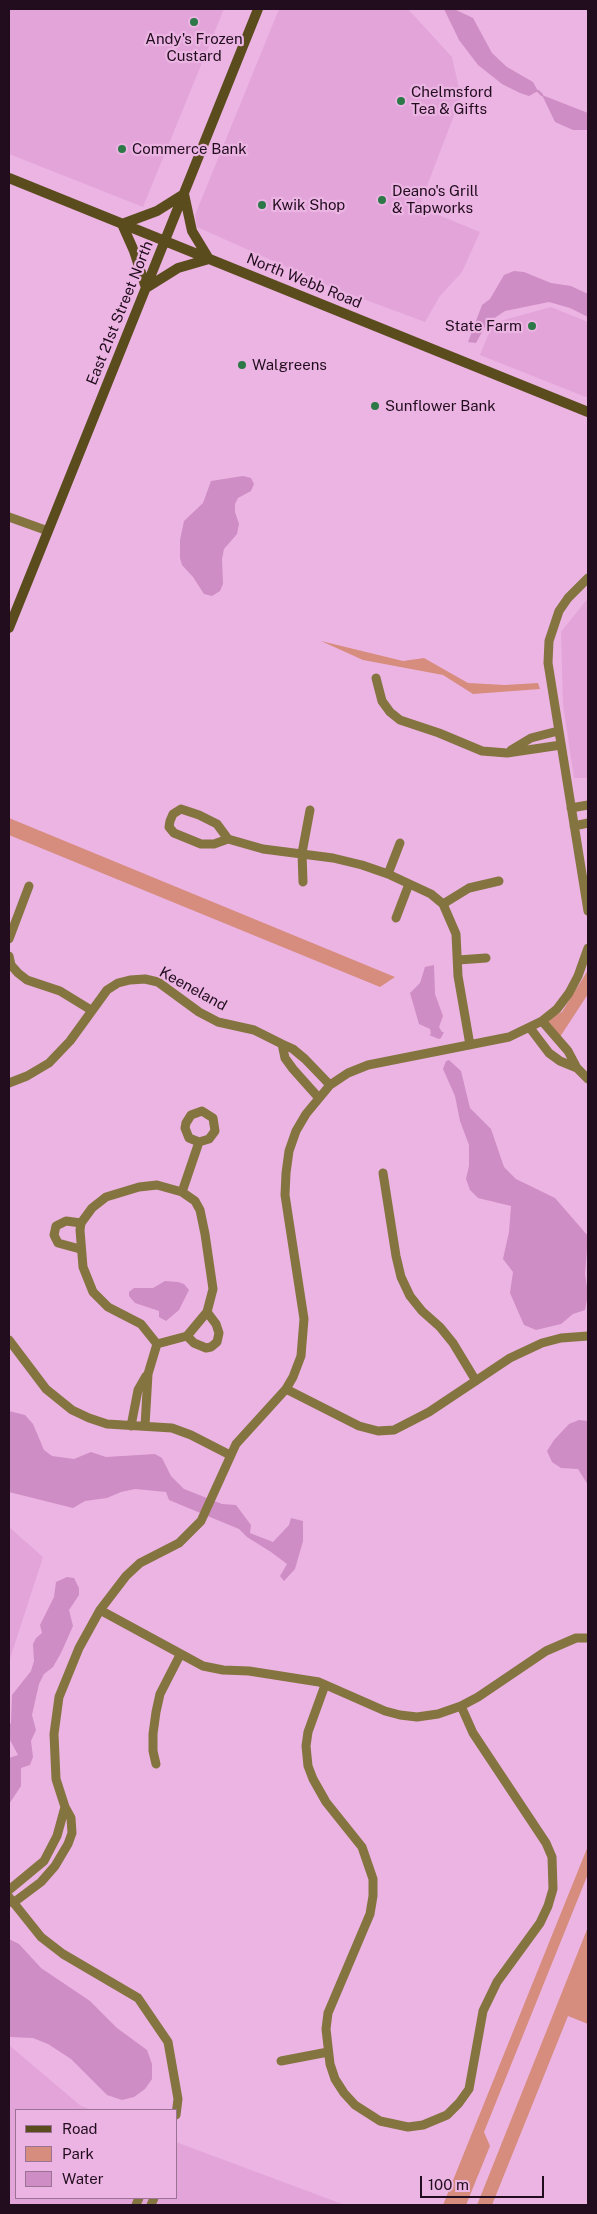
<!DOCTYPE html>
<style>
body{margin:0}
#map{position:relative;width:597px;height:2214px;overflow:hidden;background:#ecb4e3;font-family:"Public Sans",sans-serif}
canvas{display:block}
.frame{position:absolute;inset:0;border:10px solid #210d1e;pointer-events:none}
.legend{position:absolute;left:15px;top:2109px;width:162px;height:90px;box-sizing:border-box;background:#ecb4e3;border:1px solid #9b7194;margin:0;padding:6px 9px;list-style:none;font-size:15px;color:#210d1e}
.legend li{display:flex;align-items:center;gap:10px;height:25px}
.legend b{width:25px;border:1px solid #9b7194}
.scale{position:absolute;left:420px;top:2176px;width:124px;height:22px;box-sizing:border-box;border:2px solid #210d1e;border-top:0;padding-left:6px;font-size:15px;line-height:18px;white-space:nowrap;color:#210d1e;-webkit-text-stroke:4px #ecb4e3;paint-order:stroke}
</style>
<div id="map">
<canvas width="597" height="2214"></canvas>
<div class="frame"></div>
<ul class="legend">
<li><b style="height:6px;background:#5b4c1d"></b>Road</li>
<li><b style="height:14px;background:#d68d7e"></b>Park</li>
<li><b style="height:14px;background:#ce8dc4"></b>Water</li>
</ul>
<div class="scale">100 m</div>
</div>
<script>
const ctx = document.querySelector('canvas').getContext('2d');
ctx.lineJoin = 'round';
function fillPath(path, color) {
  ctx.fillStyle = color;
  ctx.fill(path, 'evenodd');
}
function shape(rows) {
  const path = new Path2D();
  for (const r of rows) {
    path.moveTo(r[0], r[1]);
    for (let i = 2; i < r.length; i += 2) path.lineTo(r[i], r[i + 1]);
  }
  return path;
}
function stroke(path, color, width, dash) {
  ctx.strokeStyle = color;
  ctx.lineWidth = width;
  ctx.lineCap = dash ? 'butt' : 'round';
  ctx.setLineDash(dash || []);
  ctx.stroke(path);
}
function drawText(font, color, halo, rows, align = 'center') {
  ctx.font = font + ' "Public Sans",sans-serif';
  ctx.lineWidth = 4.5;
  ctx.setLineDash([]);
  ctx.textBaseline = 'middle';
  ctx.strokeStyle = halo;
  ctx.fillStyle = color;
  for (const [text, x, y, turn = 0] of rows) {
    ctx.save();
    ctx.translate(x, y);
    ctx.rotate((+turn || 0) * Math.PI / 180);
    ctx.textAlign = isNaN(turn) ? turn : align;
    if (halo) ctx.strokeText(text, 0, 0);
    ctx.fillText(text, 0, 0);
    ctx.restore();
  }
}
fillPath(shape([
 [9,9,224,9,143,207,9,154],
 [279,9,408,9,452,57,461,97,419,207,480,232,462,272,440,296,425,322,331,287,197,227,195,215],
 [551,307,588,322,588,398,480,355,493,323],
 [588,598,588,778,574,778,563,705,561,632],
 [9,1527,43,1557,9,1662],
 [9,2045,81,2106,92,2110,16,2110,16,2198,176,2198,176,2142,345,2205,9,2205]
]), '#e3a5d9');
fillPath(shape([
 [321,641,403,661,424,658,468,683,505,685,538,683,540,689,473,694,443,675,363,660],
 [9,818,395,977,380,987,9,835],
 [588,970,588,994,558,1040,542,1021,562,1012],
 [588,1846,588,1874,484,2132,490,2146,466,2205,443,2205],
 [588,1927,588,2024,568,2016,492,2205,477,2205]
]), '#d68d7e');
fillPath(shape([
 [444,9,454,9,473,18,492,53,507,67,533,82,538,91,529,96,520,93,502,84,478,65,459,40],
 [542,95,588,113,588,130,573,130,555,122],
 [514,271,524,272,551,283,571,286,588,294,588,317,570,308,549,302,505,311,487,323,476,343,468,342,482,305,490,299,504,275],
 [243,476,251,478,254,484,251,491,238,498,235,504,235,512,239,524,237,534,224,549,222,559,223,584,220,591,212,596,204,594,193,577,182,565,180,558,180,540,184,521,203,503,211,481],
 [434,965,435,994,443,1016,439,1027,442,1032,444,1032,441,1038,439,1039,429,1035,431,1034,430,1029,419,1024,410,993,420,983,425,967],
 [449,1060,461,1071,470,1108,491,1129,504,1167,516,1179,555,1198,588,1236,585,1274,588,1294,585,1310,573,1314,561,1324,536,1330,524,1325,510,1293,513,1272,503,1259,509,1232,511,1206,478,1198,470,1190,466,1179,469,1166,469,1145,460,1121,455,1096,443,1069,446,1061],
 [165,1281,178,1282,184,1284,189,1290,179,1310,166,1321,159,1317,159,1311,135,1303,129,1296,129,1292,134,1288,153,1288],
 [9,1411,25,1415,33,1424,44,1450,52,1456,74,1459,91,1452,106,1457,155,1454,162,1458,171,1476,184,1489,222,1504,236,1505,251,1525,250,1533,273,1542,289,1525,291,1518,303,1521,303,1541,295,1569,284,1581,280,1576,287,1564,271,1552,247,1537,239,1529,169,1500,166,1492,135,1489,121,1492,107,1498,85,1501,73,1508,9,1492],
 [579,1420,588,1421,588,1485,578,1469,561,1468,552,1462,547,1451,554,1440,569,1424],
 [67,1577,74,1578,79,1588,79,1595,69,1610,73,1626,61,1653,53,1667,44,1674,39,1684,32,1715,36,1730,31,1741,33,1757,30,1765,21,1768,21,1786,9,1804,9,1758,18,1755,9,1738,9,1725,11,1723,12,1695,31,1671,34,1661,33,1644,36,1638,42,1633,40,1625,54,1597,56,1582],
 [9,1939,19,1944,41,1968,90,2001,117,2028,147,2050,152,2064,152,2079,145,2089,134,2097,122,2100,107,2095,71,2059,48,2044,33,2038,9,2037]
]), '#ce8dc4');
stroke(shape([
 [538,91,542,95]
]), '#ce8dc4', 2.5);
stroke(shape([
 [9,517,48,531],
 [588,578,568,598,559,611,549,641,548,663,588,911],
 [376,678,382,701,390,712,400,720,439,733,482,751,507,753,561,745],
 [511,750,531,738,558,731],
 [571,808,588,805],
 [574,826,588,823],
 [228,839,214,844,201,844,174,833,169,827,170,821,173,814,181,809,199,815,217,824,228,839,263,849,333,858,362,865,388,874,431,894,443,904,456,934,458,976,470,1045],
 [388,874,400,843],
 [303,882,302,853,310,810],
 [443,904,469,888,499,881],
 [396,918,409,884],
 [9,939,29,886],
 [9,956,11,965,18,973,27,980,60,991,91,1010],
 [458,960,486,958],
 [530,1028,549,1053,560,1061,577,1068,568,1051,542,1021],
 [577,1068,588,1079],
 [9,1083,27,1076,49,1063,70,1041,107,990,118,983,130,980,145,979,158,982,199,1012,218,1022,254,1030,282,1044],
 [318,1097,293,1069,285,1058,282,1044,293,1049,305,1059,330,1085],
 [383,1173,396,1256,401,1277,410,1296,422,1311,440,1327,453,1343,476,1381],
 [182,1192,199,1142,209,1139,215,1131,213,1118,202,1111,191,1115,186,1123,185,1128,189,1138,199,1142],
 [80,1249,58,1243,54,1235,56,1226,66,1221,81,1223],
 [187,1336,194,1343,206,1348,211,1347,217,1342,219,1333,216,1324,207,1312],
 [9,1340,46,1389,72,1410,89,1418,107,1424,172,1428,191,1435,230,1455],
 [286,1389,359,1426,378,1431,394,1430,429,1412,510,1358,542,1343,561,1338,588,1336],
 [131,1426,138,1390,146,1376],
 [145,1426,148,1374,157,1344,187,1336,207,1312,213,1289,205,1234,200,1210,195,1201,182,1192,157,1185,139,1187,106,1197,92,1208,81,1223,80,1230,83,1267,93,1292,108,1307,141,1324,157,1344],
 [100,1610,203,1666,223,1670,249,1671,319,1682,385,1711,400,1715,417,1717,438,1714,461,1706,478,1697,546,1651,576,1638,588,1638],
 [325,1685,308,1732,306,1746,308,1766,313,1779,326,1802,362,1847,373,1879,373,1896,370,1914,328,2013,326,2029,330,2064,335,2079,344,2093,355,2105,380,2121,408,2127,423,2125,447,2115,459,2103,469,2089,483,2011,497,1982,540,1923,548,1906,553,1889,552,1857,546,1843,473,1733,461,1706],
 [156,1764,153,1751,153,1734,156,1712,160,1694,180,1655],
 [9,1890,44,1861,57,1836,65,1807],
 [9,1897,41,1937,63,1954,138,1998,168,2042,178,2099,176,2115],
 [13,1903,41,1882,55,1866,68,1844,72,1833,71,1818,65,1807,56,1779,54,1734,59,1697,79,1648,100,1610,126,1576,140,1563,179,1543,201,1521,236,1444,286,1389,293,1377,301,1356,304,1319,285,1195,286,1173,289,1151,296,1131,306,1114,330,1085,348,1073,368,1065,509,1037,542,1021,557,1009,569,993,578,976,588,948],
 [281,2061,328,2052],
 [136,2205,139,2198],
 [151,2205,154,2198]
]), '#84743f', 9);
stroke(shape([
 [9,178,588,412],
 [184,194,192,231,209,259,178,268,146,288,134,251,122,224,157,211,184,194],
 [9,628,258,9]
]), '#5b4c1d', 10);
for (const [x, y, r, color] of [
 [194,22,5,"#2c7847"],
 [401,101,5,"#2c7847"],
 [122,149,5,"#2c7847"],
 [382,200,5,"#2c7847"],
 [262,205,5,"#2c7847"],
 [532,326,5,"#2c7847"],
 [242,365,5,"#2c7847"],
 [375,406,5,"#2c7847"]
]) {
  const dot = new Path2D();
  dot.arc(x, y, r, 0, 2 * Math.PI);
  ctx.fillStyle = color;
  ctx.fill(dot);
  stroke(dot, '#ecb4e3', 2);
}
drawText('15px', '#210d1e', '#ecb4e3', [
 ["Andy's Frozen",194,39,"center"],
 ["Custard",194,56,"center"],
 ["Chelmsford",411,92],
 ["Tea & Gifts",411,109],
 ["Commerce Bank",132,149],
 ["Deano's Grill",392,191],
 ["& Tapworks",392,208],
 ["Kwik Shop",272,205],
 ["State Farm",522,326,"right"],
 ["Walgreens",252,365],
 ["Sunflower Bank",385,406]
], 'left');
drawText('15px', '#210d1e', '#ecb4e3', [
 ["North Webb Road",304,281,22],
 ["East 21st Street North",120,313,-68],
 ["Keeneland",193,989,29]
]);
</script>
